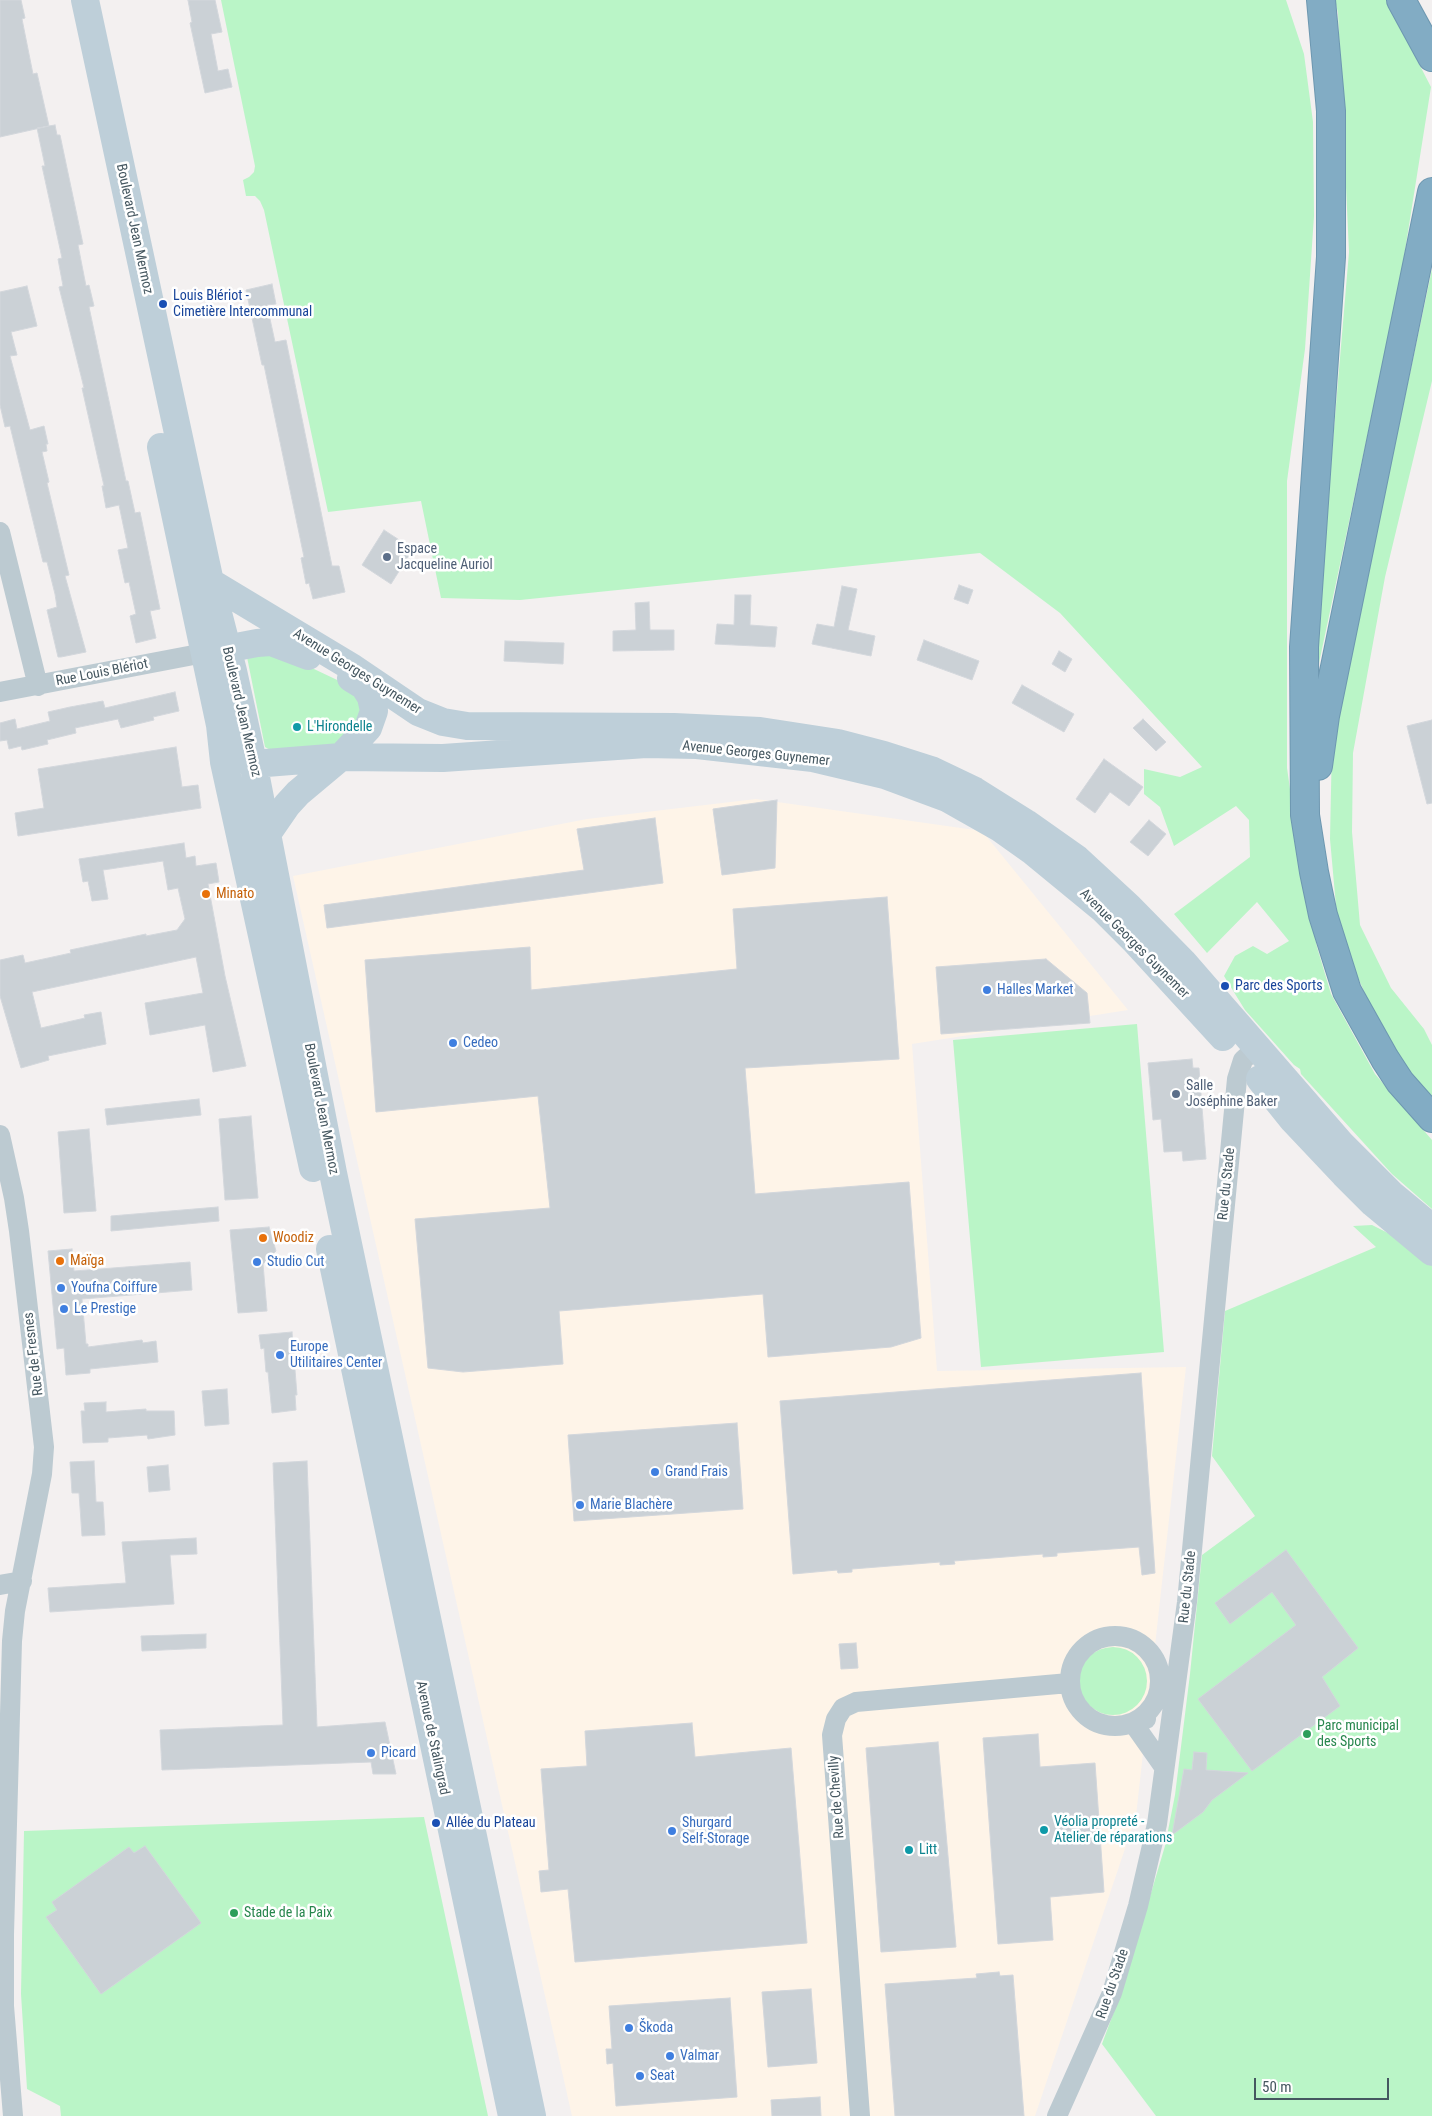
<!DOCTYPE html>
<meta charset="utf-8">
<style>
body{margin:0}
#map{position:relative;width:1432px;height:2116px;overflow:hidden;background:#f3f0f0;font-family:"Roboto Condensed",sans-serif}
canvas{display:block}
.scale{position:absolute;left:1254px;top:2078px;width:135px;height:22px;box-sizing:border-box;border:2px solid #455760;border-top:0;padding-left:6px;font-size:15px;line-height:18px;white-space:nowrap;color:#455760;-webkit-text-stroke:4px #fff;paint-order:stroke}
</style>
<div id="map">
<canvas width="1432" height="2116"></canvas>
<div class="scale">50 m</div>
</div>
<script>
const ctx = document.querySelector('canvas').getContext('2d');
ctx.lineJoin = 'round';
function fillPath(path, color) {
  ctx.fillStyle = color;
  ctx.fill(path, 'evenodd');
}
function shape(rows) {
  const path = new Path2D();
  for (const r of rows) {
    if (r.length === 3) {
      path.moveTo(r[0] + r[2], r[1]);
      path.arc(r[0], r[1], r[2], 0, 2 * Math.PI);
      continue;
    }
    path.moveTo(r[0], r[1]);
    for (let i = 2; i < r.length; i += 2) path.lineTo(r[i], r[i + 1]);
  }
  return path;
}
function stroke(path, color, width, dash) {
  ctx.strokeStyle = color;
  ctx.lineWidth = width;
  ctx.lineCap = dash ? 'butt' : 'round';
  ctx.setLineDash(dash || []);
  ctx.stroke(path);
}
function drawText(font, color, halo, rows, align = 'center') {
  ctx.font = font + ' "Roboto Condensed",sans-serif';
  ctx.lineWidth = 5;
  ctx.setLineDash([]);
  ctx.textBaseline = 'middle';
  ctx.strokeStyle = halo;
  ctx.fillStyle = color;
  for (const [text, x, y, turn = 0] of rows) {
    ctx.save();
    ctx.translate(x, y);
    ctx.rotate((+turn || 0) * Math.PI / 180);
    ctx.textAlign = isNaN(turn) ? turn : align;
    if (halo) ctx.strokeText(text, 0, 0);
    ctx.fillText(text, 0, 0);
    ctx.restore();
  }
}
fillPath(shape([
 [756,799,982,831,1128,1010,912,1044,937,1371,1186,1367,1136,1816,1035,2116,572,2116,293,876,587,819]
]), '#fef4e8');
fillPath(shape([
 [221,0,1286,0,1304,54,1313,122,1314,216,1305,349,1287,481,1287,768,1300,859,1317,947,1331,994,1375,1074,1432,1140,1432,1209,1392,1174,1301,1074,1300,1069,1294,1065,1245,1010,1224,976,1235,956,1253,946,1267,954,1289,941,1257,902,1207,953,1174,914,1250,857,1249,820,1236,806,1174,846,1160,807,1144,794,1144,769,1180,777,1202,767,1060,613,980,553,520,600,441,598,421,501,328,512,264,210,260,201,255,196,246,196,243,180,249,177,254,172,255,166],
 [1335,0,1386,0,1431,87,1400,282,1319,663,1314,664,1349,252,1338,13],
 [1432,269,1432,381,1385,577,1353,753,1352,832,1360,925,1391,988,1424,1029,1432,1045,1432,1101,1404,1064,1375,1016,1355,971,1337,917,1330,839,1332,742],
 [276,651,352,687,363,713,350,737,324,750,274,752,265,747,247,657],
 [1137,1024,1164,1352,981,1367,953,1040],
 [1372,1225,1392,1235,1432,1266,1432,2116,1156,2116,1102,2044,1123,1987,1165,1846,1175,1795,1190,1674,1202,1555,1255,1516,1212,1456,1225,1311,1376,1247,1353,1226],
 [1113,1681,34],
 [424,1817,488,2116,61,2116,60,2106,27,2089,21,1994,24,1831]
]), '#baf5c7');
const building = shape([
 [0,0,21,0,25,18,22,19,33,74,37,73,49,126,0,137,0,0],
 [188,0,215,0,222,32,211,34,218,71,228,69,232,87,205,93,190,23,192,22,188,0],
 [55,125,57,135,60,135,83,244,78,245,86,286,89,285,94,306,89,307,126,481,128,481,135,513,140,512,160,609,150,611,156,638,136,643,130,616,136,614,129,582,125,583,118,550,128,548,119,505,106,508,102,486,104,486,82,388,84,388,59,287,63,286,58,259,62,258,42,166,45,166,37,128,55,125],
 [272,284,276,304,267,305,275,342,286,340,332,566,339,566,345,592,313,599,309,583,306,584,301,558,304,557,264,365,262,365,246,290,272,284],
 [27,286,37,326,11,332,17,355,10,356,30,430,44,426,48,444,46,444,47,451,42,452,49,482,47,483,69,575,65,576,86,652,61,657,58,657,47,610,57,607,55,594,47,562,43,562,10,426,5,427,0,405,0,292,27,286],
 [384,530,413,549,391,584,362,565,384,530],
 [959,585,973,590,968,604,954,599,959,585],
 [842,586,857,589,848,630,875,636,871,656,812,644,817,624,834,627,842,586],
 [735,595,751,595,750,625,777,627,775,647,715,644,717,624,734,625,735,595],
 [649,602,650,630,674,630,674,650,613,651,613,631,636,630,635,603,649,602],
 [924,640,979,661,972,680,917,660,924,640],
 [505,641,564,643,563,664,504,661,505,641],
 [1059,651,1072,659,1065,672,1052,664,1059,651],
 [1022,685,1074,714,1064,732,1012,703,1022,685],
 [175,692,179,711,153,717,154,720,121,728,118,719,75,728,76,733,47,740,48,744,22,750,21,746,9,749,7,740,0,741,0,723,15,719,17,729,50,721,48,712,70,707,103,701,105,708,175,692],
 [1143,719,1166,742,1156,751,1133,728,1143,719],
 [1432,720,1432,803,1427,804,1407,726,1432,720],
 [176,747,182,787,198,785,201,808,18,836,15,813,44,808,38,769,176,747],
 [1104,759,1143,787,1129,806,1110,792,1095,813,1076,799,1104,759],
 [777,800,775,868,722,875,713,809,777,800],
 [655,818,663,883,327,928,324,905,584,870,577,829,655,818],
 [1149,820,1166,834,1148,856,1130,842,1149,820],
 [184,843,186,858,195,856,196,866,216,863,219,882,208,884,225,976,246,1066,213,1072,205,1025,150,1035,145,1003,203,993,196,957,32,992,41,1028,85,1018,84,1015,101,1012,106,1044,48,1056,49,1060,21,1068,0,996,0,960,23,955,25,963,71,953,70,950,146,934,146,936,177,930,185,919,178,888,168,890,163,861,103,870,108,899,92,901,88,881,83,882,79,859,184,843],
 [887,897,899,1059,745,1068,755,1194,909,1182,921,1338,891,1347,768,1357,763,1294,559,1311,563,1364,463,1372,428,1368,415,1219,550,1208,538,1096,376,1112,365,960,530,947,531,990,737,969,733,909,887,897],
 [1046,959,1087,993,1090,1023,941,1034,936,967,1046,959],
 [1192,1059,1193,1068,1199,1068,1206,1159,1183,1161,1182,1151,1164,1152,1161,1119,1153,1120,1148,1063,1192,1059],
 [199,1099,201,1115,107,1125,105,1109,199,1099],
 [251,1116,258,1198,225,1200,219,1119,251,1116],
 [89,1129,96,1211,64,1213,58,1132,89,1129],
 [218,1207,219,1221,111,1231,111,1216,218,1207],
 [269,1227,276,1251,263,1264,267,1311,238,1313,230,1230,269,1227],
 [72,1249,74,1271,190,1262,192,1290,82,1299,86,1344,88,1344,88,1347,142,1340,143,1343,156,1341,158,1362,90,1369,90,1373,66,1375,64,1348,57,1349,48,1251,72,1249],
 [292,1332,297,1395,295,1395,296,1410,272,1413,268,1372,266,1372,264,1348,261,1349,259,1335,292,1332],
 [1141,1373,1155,1573,1142,1575,1139,1547,1057,1553,1057,1556,1043,1557,1043,1554,954,1561,955,1564,940,1565,940,1562,852,1569,852,1572,838,1573,837,1570,793,1574,780,1401,1141,1373],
 [227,1389,229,1424,205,1426,202,1391,227,1389],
 [106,1402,106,1412,146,1409,146,1411,174,1411,175,1435,148,1439,147,1435,108,1438,108,1442,83,1443,81,1411,85,1411,84,1403,106,1402],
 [737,1423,743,1509,574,1521,568,1435,737,1423],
 [94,1461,96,1502,103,1502,105,1535,82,1536,79,1493,72,1493,70,1462,94,1461],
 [307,1461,317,1727,385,1722,396,1774,373,1774,371,1762,162,1770,160,1730,283,1725,273,1463,307,1461],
 [168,1465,170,1490,149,1492,147,1467,168,1465],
 [196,1538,197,1554,170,1555,174,1604,50,1612,48,1588,126,1583,122,1542,196,1538],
 [1286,1550,1358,1648,1322,1677,1340,1706,1252,1771,1198,1699,1296,1625,1272,1592,1230,1624,1215,1603,1286,1550],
 [206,1634,206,1648,142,1651,141,1636,206,1634],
 [856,1643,858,1668,841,1669,839,1644,856,1643],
 [692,1723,695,1757,791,1748,807,1943,575,1962,568,1889,541,1892,539,1871,549,1870,541,1769,587,1766,585,1731,692,1723],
 [1038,1734,1040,1767,1095,1763,1104,1892,1050,1897,1053,1940,998,1944,983,1738,1038,1734],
 [938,1742,956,1947,881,1952,866,1748,938,1742],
 [1194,1752,1207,1753,1206,1770,1248,1773,1212,1800,1203,1812,1172,1835,1184,1769,1192,1770,1194,1752],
 [145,1846,201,1923,101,1994,46,1917,57,1910,52,1902,129,1847,134,1853,145,1846],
 [999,1972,1000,1976,1013,1975,1024,2116,895,2116,885,1984,977,1978,976,1974,999,1972],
 [811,1989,817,2063,768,2067,762,1992,811,1989],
 [730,1998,737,2097,616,2106,613,2063,607,2064,606,2049,612,2049,609,2006,730,1998],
 [820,2097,821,2116,772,2116,771,2100,820,2097]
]);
fillPath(building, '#cbd1d6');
stroke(building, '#d3d7dc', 1);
const highway = shape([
 [1321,0,1331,111,1331,257,1304,647,1305,815,1314,872,1323,915,1347,991,1385,1059,1400,1082,1432,1118],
 [1401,0,1432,57],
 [1318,766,1325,716,1432,192]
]);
stroke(highway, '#6d97b0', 30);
stroke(shape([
 [0,532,38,686],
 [0,692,204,653],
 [0,1135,14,1198,19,1231,44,1447,42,1474,15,1611,12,1641,4,1934,4,2006,13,2116],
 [0,1585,22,1581],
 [1115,1681,45],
 [1146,1719,1133,1723,1164,1767],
 [860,2116,832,1735,836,1719,843,1708,856,1702,1069,1683],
 [1057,2116,1112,1993,1138,1906,1157,1824,1187,1602,1237,1079,1243,1060,1256,1048]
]), '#bccad1', 20);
stroke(shape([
 [85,0,210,582,233,671,253,762,333,1173,532,2116],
 [161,447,220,725,224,762,313,1168],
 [210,582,353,668,418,712,443,722,467,726,674,727,760,731,838,743,884,755,931,770,975,791,1026,823,1077,859,1129,907,1183,962,1341,1144,1391,1194,1432,1228],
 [210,652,257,643,271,642,308,656],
 [236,757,253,762,266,763,341,757,443,758,646,744,697,745,813,758,885,775,947,798,1000,828,1031,850,1104,910,1134,940,1223,1037],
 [267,834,287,805,298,793,341,757,368,728,374,711,371,697,364,686,351,678],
 [1260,1079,1293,1120,1344,1174,1373,1203,1432,1252],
 [330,1249,512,2116]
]), '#becfd9', 28);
stroke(highway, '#82acc4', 28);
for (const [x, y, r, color] of [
 [163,304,5,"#1a4fb4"],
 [387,557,5,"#5c6f8a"],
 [297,727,5,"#0f9aa8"],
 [206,894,5,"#e8710a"],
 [1225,986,5,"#1a4fb4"],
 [987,990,5,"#3f7fe0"],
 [453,1043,5,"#3f7fe0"],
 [1176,1094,5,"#5c6f8a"],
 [263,1238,5,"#e8710a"],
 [60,1261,5,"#e8710a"],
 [257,1262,5,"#3f7fe0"],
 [61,1288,5,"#3f7fe0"],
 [64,1309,5,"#3f7fe0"],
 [280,1355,5,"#3f7fe0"],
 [655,1472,5,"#3f7fe0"],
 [580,1505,5,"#3f7fe0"],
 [1307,1734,5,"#2e9e5b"],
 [371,1753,5,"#3f7fe0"],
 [436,1823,5,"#1a4fb4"],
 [1044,1830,5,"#0f9aa8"],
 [672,1831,5,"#3f7fe0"],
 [909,1850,5,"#0f9aa8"],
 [234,1913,5,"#2e9e5b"],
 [629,2028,5,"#3f7fe0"],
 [670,2056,5,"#3f7fe0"],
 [640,2076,5,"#3f7fe0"]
]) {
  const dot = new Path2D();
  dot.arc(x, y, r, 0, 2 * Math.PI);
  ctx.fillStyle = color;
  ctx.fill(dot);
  stroke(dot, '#fff', 2);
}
drawText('14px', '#455760', '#fff', [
 ["Boulevard Jean Mermoz",134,229,78],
 ["Avenue Georges Guynemer",357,672,32],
 ["Rue Louis Blériot",102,673,-11],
 ["Boulevard Jean Mermoz",241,712,77],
 ["Avenue Georges Guynemer",756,754,6],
 ["Avenue Georges Guynemer",1134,944,45],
 ["Boulevard Jean Mermoz",321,1109,79],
 ["Rue du Stade",1227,1184,-84],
 ["Rue de Fresnes",34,1354,-97],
 ["Rue du Stade",1188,1587,-84],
 ["Avenue de Stalingrad",432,1738,78],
 ["Rue de Chevilly",837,1797,-94],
 ["Rue du Stade",1113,1984,-71]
]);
drawText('14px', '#164399', '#fff', [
 ["Louis Blériot -",173,296],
 ["Cimetière Intercommunal",173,312],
 ["Parc des Sports",1235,986],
 ["Allée du Plateau",446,1823]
], 'left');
drawText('14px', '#4e5e75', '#fff', [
 ["Espace",397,549],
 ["Jacqueline Auriol",397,565],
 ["Salle",1186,1086],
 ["Joséphine Baker",1186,1102]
], 'left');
drawText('14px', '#0d838f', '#fff', [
 ["L'Hirondelle",307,727],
 ["Véolia propreté -",1054,1822],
 ["Atelier de réparations",1054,1838],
 ["Litt",919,1850]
], 'left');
drawText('14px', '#c56008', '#fff', [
 ["Minato",216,894],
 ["Woodiz",273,1238],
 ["Maïga",70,1261]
], 'left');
drawText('14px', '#366cbe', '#fff', [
 ["Halles Market",997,990],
 ["Cedeo",463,1043],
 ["Studio Cut",267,1262],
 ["Youfna Coiffure",71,1288],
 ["Le Prestige",74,1309],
 ["Europe",290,1347],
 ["Utilitaires Center",290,1363],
 ["Grand Frais",665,1472],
 ["Marie Blachère",590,1505],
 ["Picard",381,1753],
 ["Shurgard",682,1823],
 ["Self-Storage",682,1839],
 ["Škoda",639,2028],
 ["Valmar",680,2056],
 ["Seat",650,2076]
], 'left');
drawText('14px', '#27864d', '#fff', [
 ["Parc municipal",1317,1726],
 ["des Sports",1317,1742],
 ["Stade de la Paix",244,1913]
], 'left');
</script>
